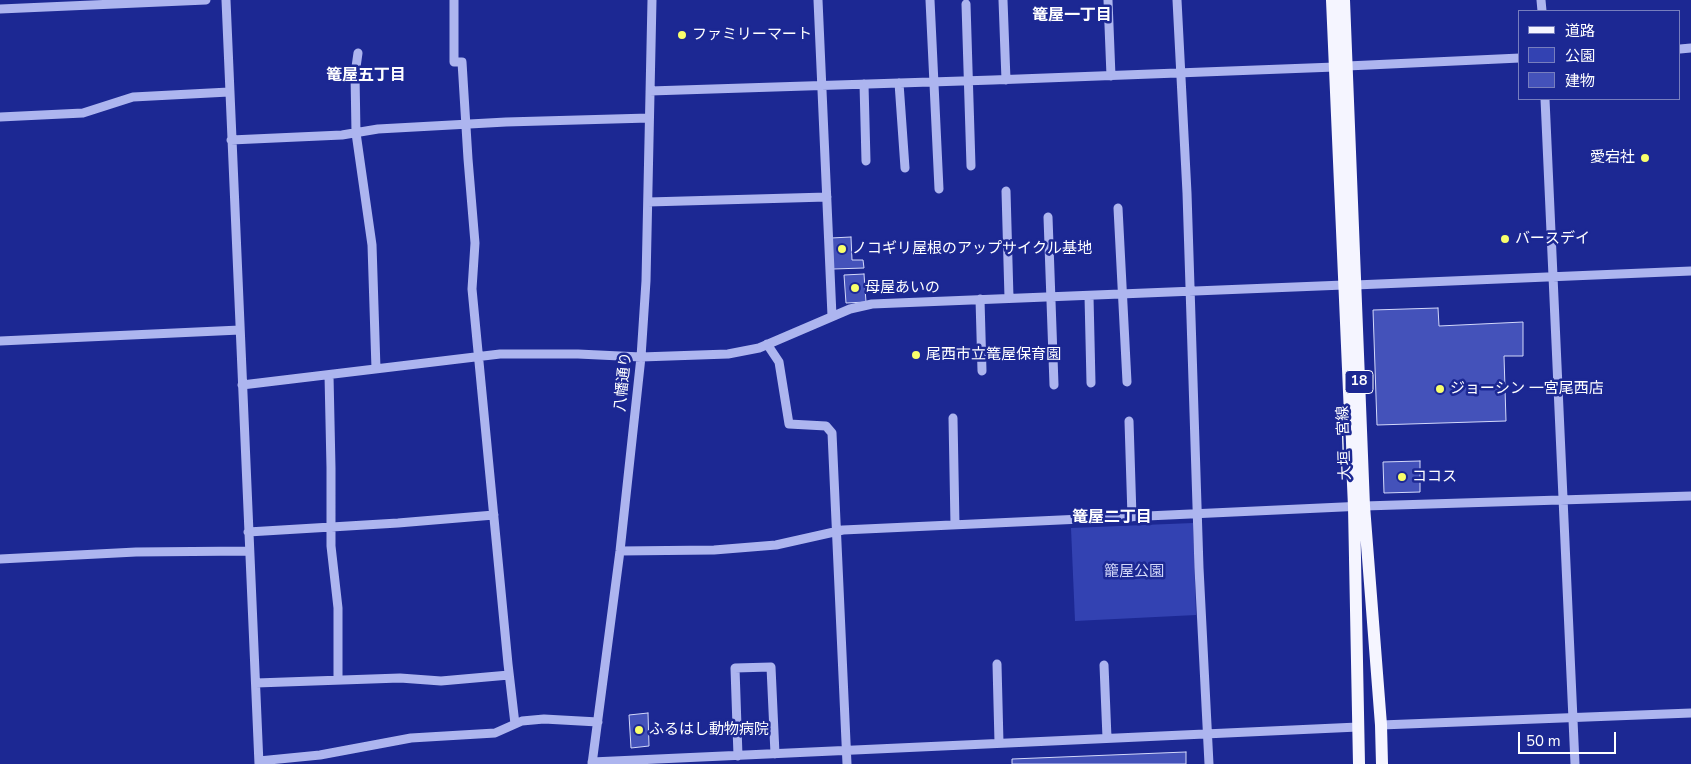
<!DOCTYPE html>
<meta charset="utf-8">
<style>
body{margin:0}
#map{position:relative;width:1691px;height:764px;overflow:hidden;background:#1c2893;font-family:"Nunito Sans","Noto Sans JP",sans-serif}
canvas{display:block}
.legend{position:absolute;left:1518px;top:10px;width:162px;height:90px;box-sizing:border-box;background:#1c2893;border:1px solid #777ebe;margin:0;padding:6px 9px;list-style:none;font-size:15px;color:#fff}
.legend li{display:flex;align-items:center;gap:10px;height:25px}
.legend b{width:25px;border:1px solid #777ebe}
.scale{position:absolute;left:1518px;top:732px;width:98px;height:22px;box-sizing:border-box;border:2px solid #fff;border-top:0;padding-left:6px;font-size:15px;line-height:18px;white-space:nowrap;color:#fff;-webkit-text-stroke:4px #1c2893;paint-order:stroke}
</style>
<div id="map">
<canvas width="1691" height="764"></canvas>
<ul class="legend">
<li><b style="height:6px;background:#f5f5ff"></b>道路</li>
<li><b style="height:14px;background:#3342b2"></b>公園</li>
<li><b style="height:14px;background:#4452ba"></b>建物</li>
</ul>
<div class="scale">50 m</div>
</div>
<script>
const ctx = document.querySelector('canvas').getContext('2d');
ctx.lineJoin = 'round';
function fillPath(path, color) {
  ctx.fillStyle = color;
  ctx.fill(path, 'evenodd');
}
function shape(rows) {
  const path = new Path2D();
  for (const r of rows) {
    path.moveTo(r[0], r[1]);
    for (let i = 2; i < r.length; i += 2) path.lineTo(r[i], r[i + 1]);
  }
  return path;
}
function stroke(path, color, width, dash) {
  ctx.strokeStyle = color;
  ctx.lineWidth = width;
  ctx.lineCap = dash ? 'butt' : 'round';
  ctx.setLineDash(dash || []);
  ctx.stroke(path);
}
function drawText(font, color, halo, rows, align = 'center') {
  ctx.font = font + ' "Nunito Sans","Noto Sans JP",sans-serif';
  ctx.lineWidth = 5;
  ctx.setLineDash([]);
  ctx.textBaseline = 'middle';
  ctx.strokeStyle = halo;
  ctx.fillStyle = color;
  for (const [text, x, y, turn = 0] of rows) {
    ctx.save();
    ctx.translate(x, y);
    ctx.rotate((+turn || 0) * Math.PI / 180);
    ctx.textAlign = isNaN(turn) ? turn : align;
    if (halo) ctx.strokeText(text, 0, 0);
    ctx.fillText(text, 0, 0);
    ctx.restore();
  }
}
fillPath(shape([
 [1193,523,1196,615,1075,621,1071,528]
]), '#3342b2');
const building = shape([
 [851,237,852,260,863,260,864,268,833,269,831,238,851,237],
 [864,274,866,302,846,303,844,275,864,274],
 [1438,308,1439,326,1523,322,1523,356,1504,356,1506,421,1377,425,1373,310,1438,308],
 [1420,461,1420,492,1384,493,1383,462,1420,461],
 [648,713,649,746,631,748,629,715,648,713],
 [1186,752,1186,764,1012,764,1012,759,1186,752]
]);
fillPath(building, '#4452ba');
stroke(building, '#d3d8fa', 1);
stroke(shape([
 [226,0,259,764],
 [454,0,454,62,462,62,468,159,475,243,472,289,508,664,515,724],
 [818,0,832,316],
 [930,0,939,189],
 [1003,0,1006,80],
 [1108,0,1111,76],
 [1177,0,1187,193,1199,568,1209,764],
 [1541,0,1542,11],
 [966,4,971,166],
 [0,9,206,0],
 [1680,49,1691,48],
 [358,53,355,74,356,133,372,245,376,369],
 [1347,66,1520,58],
 [899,83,905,168],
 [864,84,866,161],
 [650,91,993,80,1335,67],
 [1545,99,1575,764],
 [0,117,83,113,133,97,229,92],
 [231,140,342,135,378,129,506,122,649,118],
 [1006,191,1009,298],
 [648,202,827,197],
 [1118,208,1127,382],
 [1048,217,1054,385],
 [1355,285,1691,271],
 [1089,296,1091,383],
 [980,299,982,371],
 [0,341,240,330],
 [767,344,779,362,789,424,826,426,832,433,847,764],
 [329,375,331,468,331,546,338,608,338,680],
 [242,385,500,354,578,354,641,357,728,354,759,348,850,309,872,304,1344,285],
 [953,418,955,525],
 [1129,421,1132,517],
 [248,532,398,523,494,515],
 [620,551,714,550,776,545,843,530,1364,506,1691,496],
 [0,559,136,552,249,551],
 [997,664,999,743],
 [1104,665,1107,738],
 [256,683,400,678,441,681,509,675],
 [1381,725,1691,713],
 [738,756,735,668,771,667,775,754],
 [259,761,320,755,411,738,495,733,522,721,544,719,598,722],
 [592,762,1358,727],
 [592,764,620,551,641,357,646,281,652,0]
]), '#adb5ef', 9);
stroke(shape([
 [1332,0,1354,507,1359,764],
 [1344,0,1364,506,1381,725,1382,764]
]), '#f5f5ff', 12);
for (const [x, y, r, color] of [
 [682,35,5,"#f9ff6b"],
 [1645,158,5,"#f9ff6b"],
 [1505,239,5,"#f9ff6b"],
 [842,249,5,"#f9ff6b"],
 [855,288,5,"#f9ff6b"],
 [916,355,5,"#f9ff6b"],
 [1440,389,5,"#f9ff6b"],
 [1402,477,5,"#f9ff6b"],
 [639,730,5,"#f9ff6b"]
]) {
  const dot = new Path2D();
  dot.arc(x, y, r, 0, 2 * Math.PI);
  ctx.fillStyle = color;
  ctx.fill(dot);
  stroke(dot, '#1c2893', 2);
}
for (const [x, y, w] of [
 [1359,382,28]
]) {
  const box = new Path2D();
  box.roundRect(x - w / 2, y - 11.5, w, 23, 4);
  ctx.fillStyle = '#1c2893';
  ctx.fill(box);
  stroke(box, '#fff', 1);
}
drawText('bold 14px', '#fff', null, [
 ["18",1359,382]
]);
drawText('15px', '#fff', '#1c2893', [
 ["ファミリーマート",692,35],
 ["愛宕社",1635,158,"right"],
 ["バースデイ",1515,239],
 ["ノコギリ屋根のアップサイクル基地",852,249],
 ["母屋あいの",865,288],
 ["尾西市立篭屋保育園",926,355],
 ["ジョーシン 一宮尾西店",1450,389],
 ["ココス",1412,477],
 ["ふるはし動物病院",649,730]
], 'left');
drawText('15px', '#fff', '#1c2893', [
 ["八幡通り",624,382,-84],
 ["大垣一宮線",1345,443,-92]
]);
drawText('15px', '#d3d8fa', '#1c2893', [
 ["籠屋公園",1134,572]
]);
drawText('bold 16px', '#fff', '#1c2893', [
 ["篭屋一丁目",1072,16],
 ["篭屋五丁目",366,76],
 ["篭屋二丁目",1112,518]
]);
</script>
